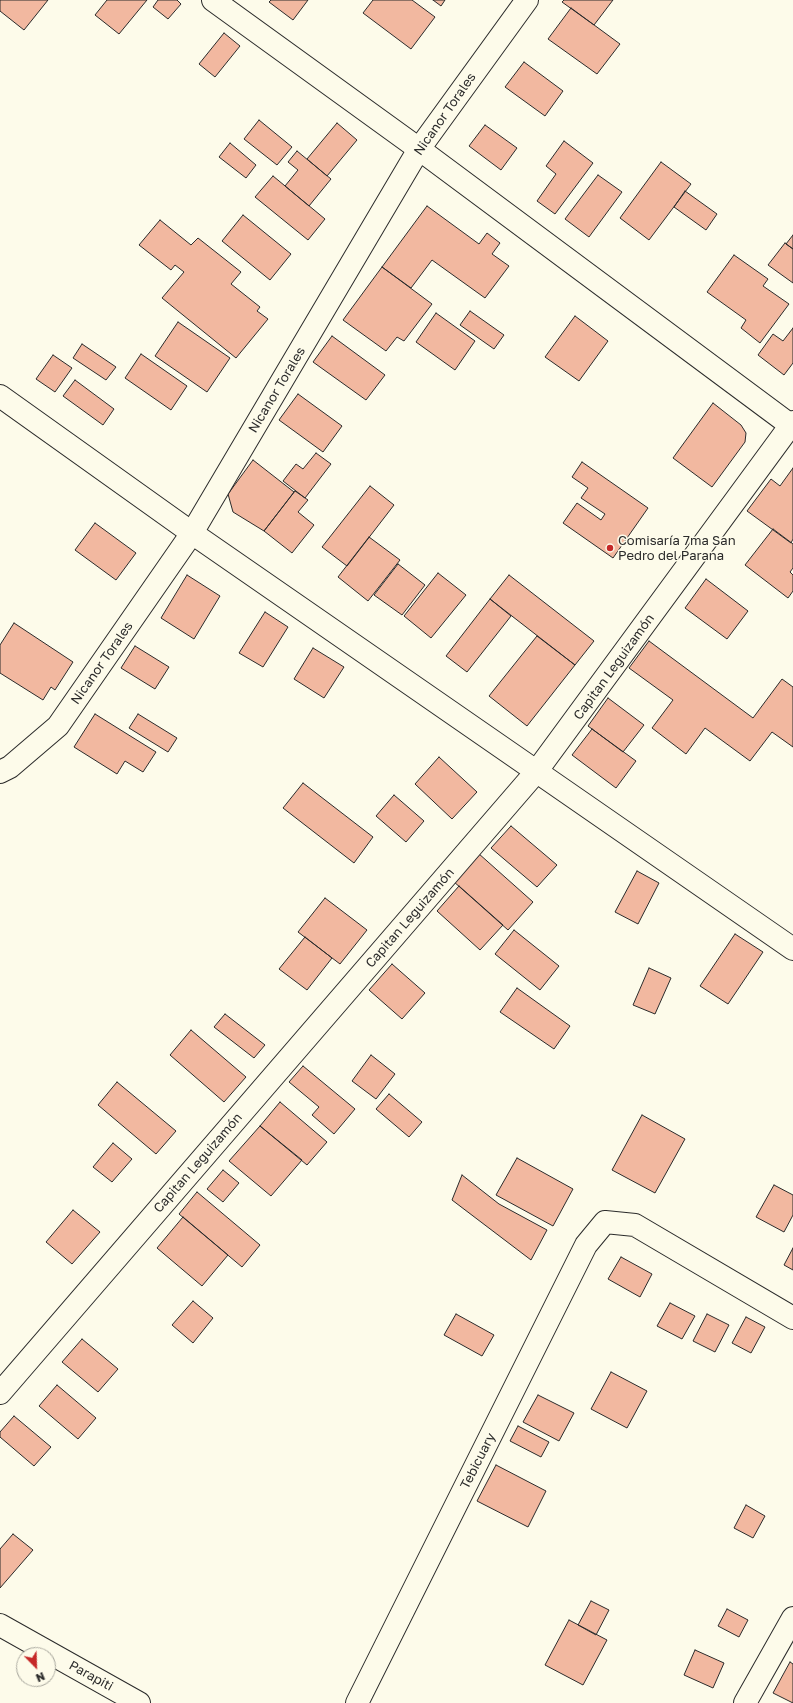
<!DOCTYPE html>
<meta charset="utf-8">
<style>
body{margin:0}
#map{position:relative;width:793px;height:1703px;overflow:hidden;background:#fdfbea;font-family:"Golos Text",sans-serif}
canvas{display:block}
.north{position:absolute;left:16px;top:1647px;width:40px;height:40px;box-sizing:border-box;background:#fdfbea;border:1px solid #a9a89e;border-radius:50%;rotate:157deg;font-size:11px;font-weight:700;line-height:16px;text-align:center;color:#2b2b2b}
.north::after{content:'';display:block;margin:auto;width:14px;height:18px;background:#c62828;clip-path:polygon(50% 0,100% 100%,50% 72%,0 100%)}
</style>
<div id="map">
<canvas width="793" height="1703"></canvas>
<div class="north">N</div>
</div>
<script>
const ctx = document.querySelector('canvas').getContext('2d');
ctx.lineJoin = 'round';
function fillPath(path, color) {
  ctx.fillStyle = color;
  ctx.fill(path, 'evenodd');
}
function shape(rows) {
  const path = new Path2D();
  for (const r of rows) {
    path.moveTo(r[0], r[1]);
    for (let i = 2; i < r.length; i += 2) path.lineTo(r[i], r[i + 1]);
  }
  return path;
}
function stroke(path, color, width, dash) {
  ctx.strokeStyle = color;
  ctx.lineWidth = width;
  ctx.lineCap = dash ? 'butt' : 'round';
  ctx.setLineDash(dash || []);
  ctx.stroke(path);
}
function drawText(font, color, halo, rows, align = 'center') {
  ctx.font = font + ' "Golos Text",sans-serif';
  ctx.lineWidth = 3;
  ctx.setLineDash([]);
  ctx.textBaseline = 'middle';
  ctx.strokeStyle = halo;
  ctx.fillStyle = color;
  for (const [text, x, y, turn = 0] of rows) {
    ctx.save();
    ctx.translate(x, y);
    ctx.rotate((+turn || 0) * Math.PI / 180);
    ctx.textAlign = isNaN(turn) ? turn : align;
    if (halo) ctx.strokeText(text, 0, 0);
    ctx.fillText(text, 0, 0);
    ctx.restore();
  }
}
const building = shape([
 [0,0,48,0,24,30,0,11,0,0],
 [107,0,147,0,119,34,95,15,107,0],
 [158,0,177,0,181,4,168,19,153,7,158,0],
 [271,0,308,0,293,20,269,2,271,0],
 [373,0,412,0,435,17,411,49,363,13,373,0],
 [433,0,445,0,441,6,433,0],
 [564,0,613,0,594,25,562,2,564,0],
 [571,8,620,44,597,74,548,39,571,8],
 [224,33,240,46,215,77,199,64,224,33],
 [524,62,563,91,545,116,505,87,524,62],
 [259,120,292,147,277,165,244,139,259,120],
 [337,123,357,140,327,176,307,159,337,123],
 [485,125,517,148,501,170,469,146,485,125],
 [564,141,593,163,555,214,537,201,556,174,546,166,564,141],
 [230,143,256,165,246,178,219,157,230,143],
 [297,151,331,179,309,206,285,186,298,170,288,162,297,151],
 [661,162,691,184,649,240,620,218,661,162],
 [598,175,622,192,589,237,565,219,598,175],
 [273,176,325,219,308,240,255,197,273,176],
 [685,191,717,214,706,230,674,207,685,191],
 [427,206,479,244,487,233,500,243,492,254,509,266,485,298,432,260,411,288,382,267,427,206],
 [243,215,291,254,270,280,222,241,243,215],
 [160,220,191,245,198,238,241,272,231,284,260,307,257,311,268,319,236,358,162,298,184,272,175,265,171,270,139,245,160,220],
 [793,235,793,249,786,244,793,235],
 [785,243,793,249,793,283,768,265,785,243],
 [734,255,768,279,763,286,789,304,760,343,741,328,746,320,707,292,734,255],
 [382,267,432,304,404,341,397,337,386,351,343,320,382,267],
 [470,311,504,335,494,349,460,325,470,311],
 [436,313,475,341,455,370,416,342,436,313],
 [575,316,608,341,579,381,545,357,575,316],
 [178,322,230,358,207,392,155,356,178,322],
 [793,328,793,363,784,375,758,355,773,334,783,341,793,328],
 [332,336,385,375,366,400,313,362,332,336],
 [82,344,116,367,106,380,73,358,82,344],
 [141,354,187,386,171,410,125,378,141,354],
 [53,355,72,368,55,392,36,379,53,355],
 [75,380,114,409,103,425,63,396,75,380],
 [298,394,342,426,323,452,279,420,298,394],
 [713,403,741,425,746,433,745,442,712,487,673,458,713,403],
 [316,453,331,464,305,498,283,481,296,464,303,469,316,453],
 [253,460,294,492,264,531,233,512,228,494,253,460],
 [582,462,648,508,613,558,563,523,577,503,601,520,605,514,581,498,588,488,572,477,582,462],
 [793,468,793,539,791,543,747,511,771,479,780,486,793,468],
 [370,486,394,505,347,566,322,547,370,486],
 [295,491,308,500,298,512,314,525,292,553,264,531,295,491],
 [95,523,136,553,116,580,75,550,95,523],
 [773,529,793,544,793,568,790,572,793,575,793,591,788,598,745,565,773,529],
 [369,537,400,560,368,601,338,577,369,537],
 [398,564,425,585,402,615,374,595,398,564],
 [438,573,466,595,431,638,404,616,438,573],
 [187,575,220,596,194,639,161,618,187,575],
 [509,575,594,641,575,665,490,599,509,575],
 [706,579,748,611,727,639,685,608,706,579],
 [490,599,511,616,467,672,446,656,490,599],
 [265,612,288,627,263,667,239,653,265,612],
 [14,623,73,662,55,690,51,687,43,700,0,673,0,645,14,623],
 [537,636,575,665,527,726,489,696,537,636],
 [649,641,753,718,782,679,793,687,793,747,772,732,750,761,705,728,686,754,652,728,673,700,629,668,649,641],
 [135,646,169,667,155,689,121,668,135,646],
 [313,648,344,667,324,698,294,679,313,648],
 [608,698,644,725,623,752,588,726,608,698],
 [95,714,156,752,143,772,125,761,117,774,74,747,95,714],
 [138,714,177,738,168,752,129,728,138,714],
 [592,729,636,761,616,788,572,755,592,729],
 [439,757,477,792,452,819,415,784,439,757],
 [303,783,373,837,354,863,283,808,303,783],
 [394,795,424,821,406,842,376,816,394,795],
 [511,826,557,865,537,887,491,848,511,826],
 [478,853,533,902,508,930,453,881,478,853],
 [637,871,659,883,638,924,615,912,637,871],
 [459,886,503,925,480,950,437,911,459,886],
 [325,898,367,930,340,964,298,932,325,898],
 [514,930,559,966,540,990,495,954,514,930],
 [735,934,763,952,728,1004,700,986,735,934],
 [305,937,332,958,307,990,279,969,305,937],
 [392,964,425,993,402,1019,369,990,392,964],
 [649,968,671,978,655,1014,633,1005,649,968],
 [517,988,570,1026,554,1049,500,1012,517,988],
 [225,1014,265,1045,254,1058,214,1027,225,1014],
 [191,1030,246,1077,224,1102,170,1055,191,1030],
 [371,1055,395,1074,376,1099,352,1081,371,1055],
 [303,1066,355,1109,334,1134,312,1115,319,1107,289,1082,303,1066],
 [117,1082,176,1131,156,1154,98,1105,117,1082],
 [389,1094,422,1122,409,1137,376,1109,389,1094],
 [280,1102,327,1142,307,1165,260,1126,280,1102],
 [642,1115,685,1139,655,1193,612,1170,642,1115],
 [260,1126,302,1160,271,1196,229,1161,260,1126],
 [113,1143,132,1159,112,1182,93,1167,113,1143],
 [517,1158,573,1189,553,1226,496,1195,517,1158],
 [223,1170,239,1183,223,1202,207,1189,223,1170],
 [462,1175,499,1204,547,1230,531,1260,452,1200,462,1175],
 [774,1185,793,1195,793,1215,784,1232,756,1217,774,1185],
 [197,1192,260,1245,242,1267,179,1214,197,1192],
 [73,1210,100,1232,72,1264,46,1242,73,1210],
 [183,1217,228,1255,202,1286,157,1248,183,1217],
 [793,1248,793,1270,784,1265,793,1248],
 [621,1257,652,1274,640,1297,608,1279,621,1257],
 [193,1301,213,1318,193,1343,172,1325,193,1301],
 [670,1303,695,1316,682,1339,657,1326,670,1303],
 [456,1314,494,1335,482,1356,444,1335,456,1314],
 [707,1314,729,1325,715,1352,693,1341,707,1314],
 [746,1317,765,1327,751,1353,732,1343,746,1317],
 [82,1339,118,1369,98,1392,62,1362,82,1339],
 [611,1372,647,1391,627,1428,591,1409,611,1372],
 [57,1385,96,1418,78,1439,39,1406,57,1385],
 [538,1395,574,1413,559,1441,523,1422,538,1395],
 [14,1416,51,1447,34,1466,0,1437,0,1432,14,1416],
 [518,1426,549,1442,541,1457,510,1441,518,1426],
 [496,1465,546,1491,528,1527,477,1501,496,1465],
 [746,1505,765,1516,753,1538,734,1528,746,1505],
 [13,1534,33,1550,0,1588,0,1549,13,1534],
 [591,1601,609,1610,596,1635,578,1625,591,1601],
 [727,1609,748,1620,739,1637,718,1626,727,1609],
 [569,1620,607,1640,583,1685,545,1665,569,1620],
 [695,1650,724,1663,713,1688,684,1675,695,1650],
 [790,1662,793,1664,793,1703,773,1693,790,1662]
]);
fillPath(building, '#f2b8a0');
stroke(building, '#2b2b2b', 1);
const street = shape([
 [213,0,419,149,793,427],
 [0,396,192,533,793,949],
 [0,1625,139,1703],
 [357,1703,586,1245,605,1222,635,1225,793,1318],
 [745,1703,793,1618]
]);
const secondary = shape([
 [0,772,10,767,58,726,192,533,419,149,527,0],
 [0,1393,536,772,793,422]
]);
stroke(street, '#2b2b2b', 24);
stroke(secondary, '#2b2b2b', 24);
stroke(street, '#fdfbea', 22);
stroke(secondary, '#fdfbea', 22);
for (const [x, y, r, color] of [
 [610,548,4,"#c62828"]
]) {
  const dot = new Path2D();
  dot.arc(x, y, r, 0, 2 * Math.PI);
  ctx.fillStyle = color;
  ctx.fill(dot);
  stroke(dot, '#fdfbea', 1.5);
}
drawText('13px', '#2b2b2b', '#fdfbea', [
 ["Nicanor Torales",445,114,-55],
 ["Nicanor Torales",277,390,-59],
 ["Nicanor Torales",102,663,-55],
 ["Capitan Leguizamón",614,667,-54],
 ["Capitan Leguizamón",410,918,-49],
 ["Capitan Leguizamón",198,1163,-49],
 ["Tebicuary",478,1461,-63],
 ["Parapiti",91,1676,29]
]);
drawText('13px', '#2b2b2b', '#fdfbea', [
 ["Comisaría 7ma San",618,541],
 ["Pedro del Parana",618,556]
], 'left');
</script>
